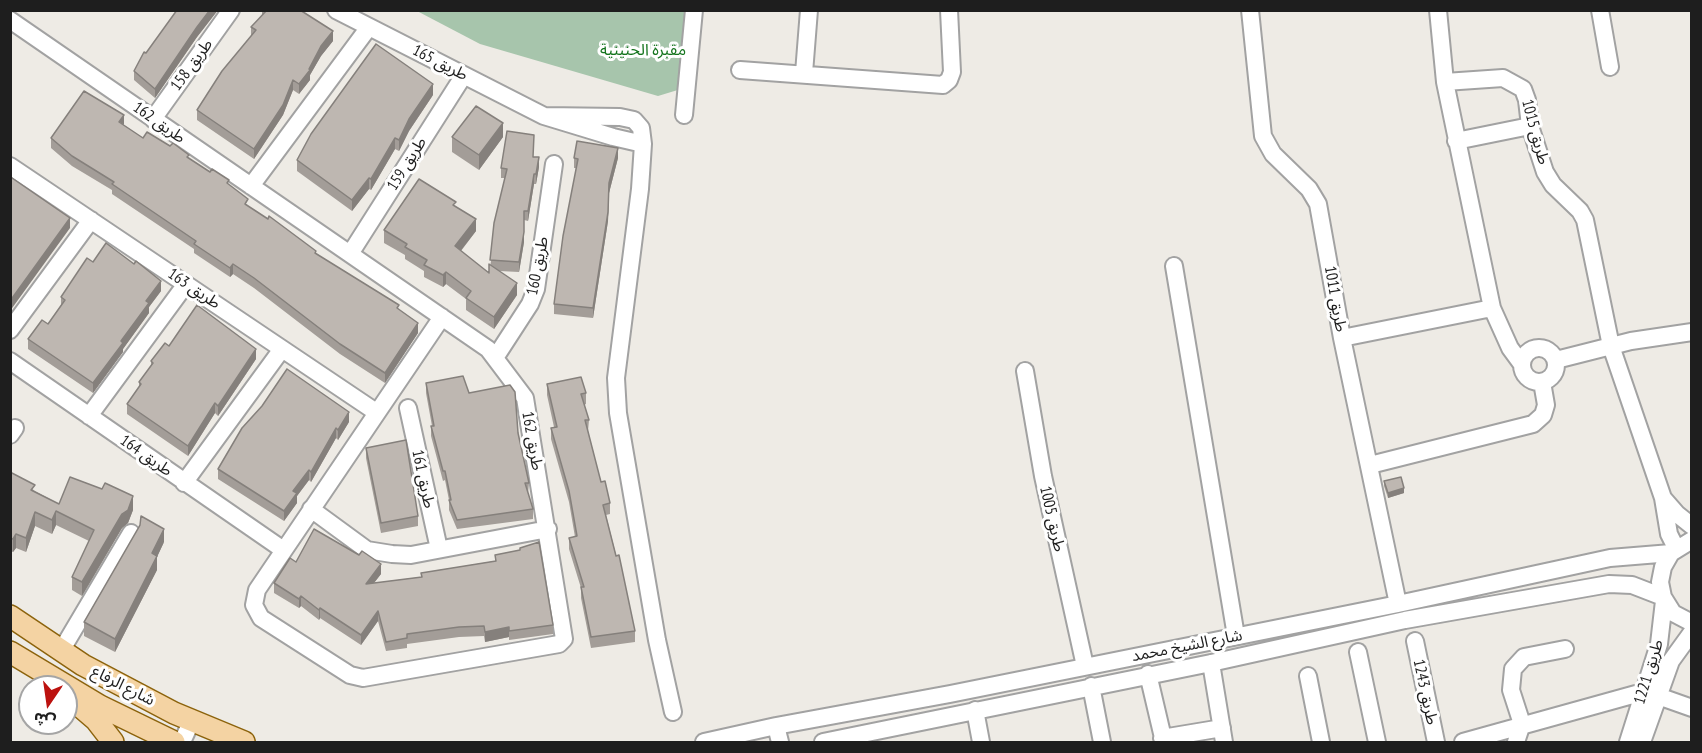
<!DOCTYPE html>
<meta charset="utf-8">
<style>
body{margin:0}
#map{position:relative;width:1702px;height:753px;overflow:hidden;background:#eeebe5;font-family:"PT Sans Narrow","Noto Sans Arabic",sans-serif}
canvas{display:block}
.frame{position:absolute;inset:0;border:12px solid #1e1e1e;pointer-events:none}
.north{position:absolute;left:18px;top:675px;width:60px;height:60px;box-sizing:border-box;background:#fff;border:2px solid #a5a5a5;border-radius:50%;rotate:193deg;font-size:16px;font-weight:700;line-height:24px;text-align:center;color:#1e1e1e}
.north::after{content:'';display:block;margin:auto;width:21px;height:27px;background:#bc120f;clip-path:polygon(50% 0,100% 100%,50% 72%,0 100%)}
</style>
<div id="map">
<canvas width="1702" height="753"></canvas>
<div class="frame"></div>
<div class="north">ش</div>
</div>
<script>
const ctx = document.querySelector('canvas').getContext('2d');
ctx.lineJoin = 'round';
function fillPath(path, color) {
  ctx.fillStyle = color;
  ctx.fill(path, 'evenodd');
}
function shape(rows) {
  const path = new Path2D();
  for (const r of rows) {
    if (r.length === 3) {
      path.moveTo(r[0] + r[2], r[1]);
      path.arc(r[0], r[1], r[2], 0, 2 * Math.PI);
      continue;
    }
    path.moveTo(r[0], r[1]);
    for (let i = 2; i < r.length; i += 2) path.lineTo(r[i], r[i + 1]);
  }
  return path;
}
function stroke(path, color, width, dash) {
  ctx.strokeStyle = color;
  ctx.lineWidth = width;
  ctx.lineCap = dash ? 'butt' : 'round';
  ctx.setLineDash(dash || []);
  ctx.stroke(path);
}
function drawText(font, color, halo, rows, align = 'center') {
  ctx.font = font + ' "PT Sans Narrow","Noto Sans Arabic",sans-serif';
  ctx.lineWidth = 6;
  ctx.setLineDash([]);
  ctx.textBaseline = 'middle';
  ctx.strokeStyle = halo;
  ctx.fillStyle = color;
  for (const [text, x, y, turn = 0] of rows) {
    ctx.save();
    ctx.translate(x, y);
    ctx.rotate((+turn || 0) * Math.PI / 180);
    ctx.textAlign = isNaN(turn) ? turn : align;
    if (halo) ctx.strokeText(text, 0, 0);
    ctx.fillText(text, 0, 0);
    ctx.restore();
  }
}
fillPath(shape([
 [417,11,687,11,681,89,658,96,480,44]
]), '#a7c5ac');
const minor = shape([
 [336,10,544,116,613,137,643,144],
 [1250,10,1263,136,1273,154,1309,189,1318,204,1342,338,1398,604],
 [1438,10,1445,82,1492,308,1510,348,1521,363],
 [1600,10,1610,67],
 [10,20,488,349,525,398,564,639,559,644,363,678,350,675,261,618,254,605,257,590,442,317],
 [740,70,943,85,949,80,952,72,949,10],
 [804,73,809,10],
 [1445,82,1503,78,1523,89,1527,100,1530,126,1545,172,1553,185,1580,211,1585,220,1611,346,1663,498],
 [684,115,694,10],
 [544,116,620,117,634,120,641,128,643,144,640,189,616,378,618,413,657,640,673,712],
 [153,119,231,10],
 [1456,141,1530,126],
 [10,166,376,412],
 [251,186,369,27],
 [350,254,464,75],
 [1174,266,1236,636],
 [10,330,91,220],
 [1342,338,1492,308],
 [1539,365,17],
 [495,358,530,304,536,289,554,164],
 [1556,360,1631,341,1692,332],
 [10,361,282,549],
 [1025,371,1043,476,1085,666],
 [408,408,439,549],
 [89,416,186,284],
 [10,435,15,428],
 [1370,465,1533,424,1543,415,1546,405,1542,382],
 [184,483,282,349],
 [311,509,367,550,392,554,411,555,548,529],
 [1692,540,1671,553,1663,567,1660,582,1663,597,1673,613,1692,623],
 [1676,548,1669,534,1663,498,1677,514,1692,526],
 [1415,641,1436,742],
 [61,651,131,533],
 [1358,652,1377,742],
 [1211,663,1224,742],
 [1148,674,1164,742],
 [1308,676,1321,742],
 [1091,686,1102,742],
 [975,710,981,742],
 [776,726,780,742],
 [1162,738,1222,728],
 [182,742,192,720],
 [704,742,776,726,950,694,1398,604,1610,558,1671,553],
 [823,742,1211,663,1405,620,1609,584,1632,585,1663,597],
 [1463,742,1636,694,1658,696,1692,708],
 [1516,742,1522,724,1511,690,1513,669,1524,657,1565,649],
 [1628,742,1659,644,1664,601],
 [1642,742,1671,661,1692,632]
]);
const major = shape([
 [10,616,83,665,174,713,244,742],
 [10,652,100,706,174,742],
 [75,702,96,720,113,742]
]);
stroke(minor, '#a2a2a2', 20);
stroke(major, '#8c630c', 24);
stroke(minor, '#fff', 16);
stroke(major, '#f4d3a3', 21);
fillPath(shape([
 [177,10,218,10,197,37,155,98,134,80,134,71],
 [262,10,300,10,333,41,321,56,310,75,310,80,299,94,293,90,283,115,254,159,197,120,197,110,251,36,251,27,263,15,262,14],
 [433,95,409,131,399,151,395,149,371,190,369,189,352,211,297,171,297,160],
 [124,125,143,138,189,159,229,185,248,206,316,254,399,309,418,333,385,383,340,354,254,288,233,274,230,277,194,253,194,249,112,194,112,190,72,166,51,148,51,138],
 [452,137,503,137,479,170,452,152],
 [534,157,539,167,536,184,534,184,528,221,524,220,524,242,519,272,499,271,517,295,494,329,466,310,466,299,446,284,443,287,424,277,424,271,405,259,405,255,384,243,384,230,456,207,476,231,461,251,489,273,505,178,501,178,501,168],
 [574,158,618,158,609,193,608,221,593,318,554,314,554,304,576,168,574,168],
 [93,262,161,291,149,307,149,313,123,349,123,352,93,393,28,349,28,339,48,324,61,305,61,297],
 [169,346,256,359,218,416,215,413,188,456,127,414,127,404,139,387,139,382,151,366,151,361],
 [426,383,469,393,518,433,529,483,528,493,533,509,533,519,457,529,449,510,449,500,445,480,443,481,431,436,431,426,432,426,426,393],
 [547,384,586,393,586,404,584,405,589,420,588,431,601,482,610,503,610,514,606,515,635,631,635,642,591,648,581,598,581,588,569,549,569,538,575,537,569,502,551,439,551,428,554,427,547,395],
 [349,422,338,440,336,438,311,482,309,480,297,496,297,503,284,521,218,479,218,469],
 [366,448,418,516,418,526,381,533,366,458],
 [10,472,35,491,59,504,133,510,128,523,122,528,82,596,72,590,72,577,89,541,56,525,52,534,35,526,26,552,16,548,13,552,10,551],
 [1384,481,1404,493,1388,498,1384,486],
 [164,542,157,557,157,570,115,652,84,636,84,622],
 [359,555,381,574,374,583,421,577,421,573,495,561,495,555,553,625,553,634,509,640,509,637,485,642,484,636,459,637,407,644,407,648,386,651,378,621,361,645,320,618,319,620,301,606,299,608,274,593,274,583,296,562]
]), '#a39d98');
fillPath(shape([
 [210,10,218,10,197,37,155,98,155,89,197,27],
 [333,31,333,41,321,56,310,75,310,80,299,94,299,84,309,69,321,46],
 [293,80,293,90,283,115,254,159,254,149],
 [433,84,433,95,409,131,399,151,399,140,409,119],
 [124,115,124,125,119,122],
 [503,123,503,137,479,170,479,155],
 [395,138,395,149,371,190,371,179],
 [618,148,618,158,609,193,608,221,593,318,593,308,609,183],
 [539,157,539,167,536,184,536,174],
 [534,174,534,184,528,221,528,211],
 [369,178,369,189,352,211,352,200],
 [70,218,70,228,10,311,10,301],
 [476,219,476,231,455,258,455,246],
 [524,232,524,242,519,272,519,262],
 [233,264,233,274,230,277,230,268],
 [446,272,446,284,443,287,443,275],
 [161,281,161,291,149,307,149,313,123,349,123,352,93,393,93,383,121,341,146,301],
 [517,283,517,295,494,329,494,317],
 [418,323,418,333,385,383,385,373],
 [256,349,256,359,218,416,218,406],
 [215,403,215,413,188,456,188,446],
 [349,412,349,422,338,440,338,430],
 [336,428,336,438,311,482,311,472],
 [309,470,309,480,297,496,297,503,284,521,284,511,293,491],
 [1404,488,1404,493,1388,498,1388,493],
 [133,496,133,510,128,523,122,528,82,596,82,582],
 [56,511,56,525,52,534,52,520],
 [35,512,35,526,26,552,26,538],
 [164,529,164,542,157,557,157,570,115,652,115,639,152,553],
 [16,534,16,548,13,552,13,539],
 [381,564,381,574,366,593,366,584],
 [301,596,301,606,299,608,299,599],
 [320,608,320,618,319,620,319,610],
 [378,611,378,621,361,645,361,635],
 [509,627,509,637,485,642,485,632]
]), '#85807c');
const building = shape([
 [177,10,210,10,197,27,155,89,134,71,144,52,146,53,177,10],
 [267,10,300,10,333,31,321,46,309,69,310,70,299,84,293,80,283,105,254,149,197,110,222,71,256,30,251,27,267,10],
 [376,44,433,84,409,119,399,140,395,138,371,179,369,178,352,200,297,160,311,134,376,44],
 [84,91,124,115,119,122,143,138,147,132,170,146,173,143,189,155,187,157,210,172,212,169,229,180,227,183,248,199,245,204,268,219,269,216,316,251,315,253,399,305,397,308,418,323,385,373,340,344,254,278,233,264,230,268,194,244,196,241,112,184,114,182,72,156,51,138,84,91],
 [476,106,503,123,479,155,452,137,476,106],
 [507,131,534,135,533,157,539,157,536,174,534,174,528,211,524,211,524,232,519,262,490,260,494,223,507,169,501,168,507,131],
 [577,141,618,148,609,183,608,212,593,308,554,304,563,236,578,159,574,158,577,141],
 [12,178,70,218,10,301,10,180,12,178],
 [419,179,456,202,453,205,476,219,455,246,489,273,489,264,517,283,494,317,466,298,471,291,446,272,443,275,424,265,427,260,405,247,407,244,384,230,419,179],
 [106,243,134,264,136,261,161,281,146,301,149,303,121,341,123,343,93,383,28,339,42,320,48,324,65,300,61,297,87,258,93,262,106,243],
 [197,305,256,349,218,406,215,403,188,446,127,404,141,384,139,382,153,363,151,361,165,343,169,346,197,305],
 [287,369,349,412,338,430,336,428,311,472,309,470,293,491,297,493,284,511,218,469,242,428,262,406,287,369],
 [463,376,469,393,510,385,515,392,518,433,529,483,525,483,533,509,457,520,449,500,451,500,445,471,443,471,431,426,434,426,426,383,463,376],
 [581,377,586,393,581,394,589,420,585,420,601,482,605,481,610,503,603,505,616,556,619,555,635,631,591,637,581,587,584,587,569,538,577,536,569,491,551,428,557,427,547,384,581,377],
 [406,440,418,516,381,523,366,448,406,440],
 [10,472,35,485,31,490,59,504,70,477,102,489,105,483,133,496,128,510,122,514,82,582,72,577,94,530,56,511,52,520,35,512,26,538,16,534,13,539,10,538,10,472],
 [1401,477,1404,488,1388,493,1384,481,1401,477],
 [141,516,164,529,152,553,157,556,115,639,84,622,140,525,141,516],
 [314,529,359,555,362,551,381,564,366,584,422,577,421,573,496,561,495,555,520,550,520,548,539,542,553,625,509,631,509,627,485,632,484,626,459,627,407,634,407,638,386,642,378,611,361,635,320,608,319,610,301,596,299,599,274,583,290,558,296,562,314,529]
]);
fillPath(building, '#beb7b1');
stroke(building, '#85807c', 1.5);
drawText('16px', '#14741d', '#fff', [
 ["مقبرة الحنينية",643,50]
]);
drawText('16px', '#1e1e1e', '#fff', [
 ["طريق 165",440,63,27],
 ["طريق 158",192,65,-54],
 ["طريق 162",159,123,35],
 ["طريق 1015",1535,132,75],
 ["طريق 159",407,164,-58],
 ["طريق 160",538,266,-79],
 ["طريق 163",194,289,34],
 ["طريق 1011",1335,299,80],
 ["طريق 162",532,441,80],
 ["طريق 164",146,456,35],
 ["طريق 161",423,479,78],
 ["طريق 1005",1052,519,77],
 ["شارع الشيخ محمد",1187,646,-11],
 ["طريق 1221",1649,672,-73],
 ["شارع الرفاع",123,686,27],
 ["طريق 1243",1425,692,78]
]);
</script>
